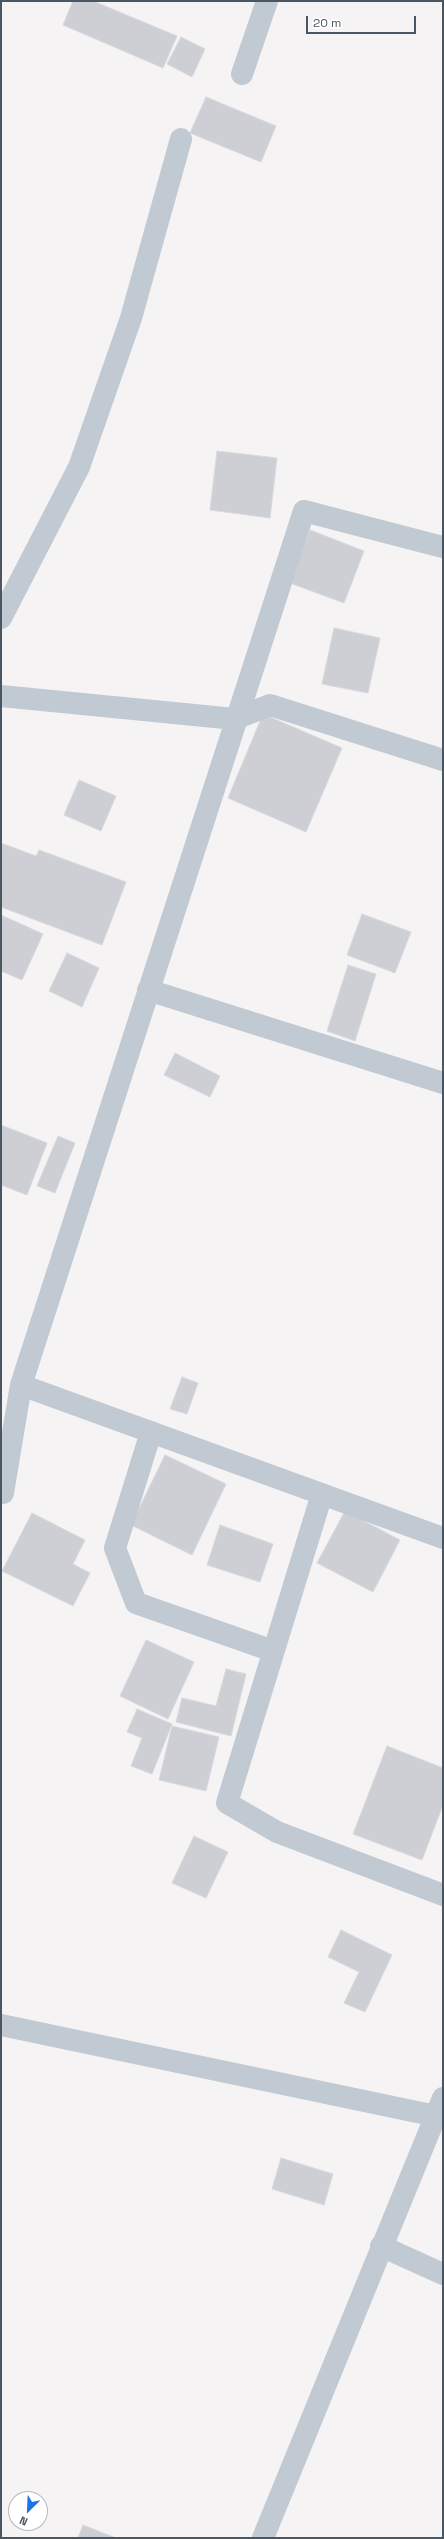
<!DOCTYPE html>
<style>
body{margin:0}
#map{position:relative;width:444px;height:2539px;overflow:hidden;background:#f5f3f3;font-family:"Space Grotesk",sans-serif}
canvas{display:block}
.frame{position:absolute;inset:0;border:2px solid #4a5661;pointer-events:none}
.north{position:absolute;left:8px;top:2491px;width:40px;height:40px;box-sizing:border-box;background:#fff;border:1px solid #b7bbc0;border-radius:50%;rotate:204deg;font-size:11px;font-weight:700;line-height:16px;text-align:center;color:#4a5661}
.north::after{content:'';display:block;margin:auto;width:14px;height:18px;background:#1a73e8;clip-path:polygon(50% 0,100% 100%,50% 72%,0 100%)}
.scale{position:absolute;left:306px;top:16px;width:110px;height:18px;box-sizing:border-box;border:2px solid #4a5661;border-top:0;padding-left:5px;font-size:12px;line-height:14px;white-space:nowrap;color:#4a5661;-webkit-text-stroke:3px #fff;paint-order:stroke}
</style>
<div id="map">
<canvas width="444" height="2539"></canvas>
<div class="frame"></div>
<div class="north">N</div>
<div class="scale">20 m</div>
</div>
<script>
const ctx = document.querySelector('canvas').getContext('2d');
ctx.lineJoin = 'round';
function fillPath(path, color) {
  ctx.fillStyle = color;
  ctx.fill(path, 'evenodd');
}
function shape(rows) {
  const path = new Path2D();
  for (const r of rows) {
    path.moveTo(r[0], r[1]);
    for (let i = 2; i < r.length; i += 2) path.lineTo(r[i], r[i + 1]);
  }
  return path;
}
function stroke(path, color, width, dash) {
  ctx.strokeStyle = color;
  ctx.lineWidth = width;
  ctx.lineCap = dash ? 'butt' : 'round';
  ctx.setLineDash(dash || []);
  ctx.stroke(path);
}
const building = shape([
 [73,1,93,1,177,36,163,68,63,25,73,1],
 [181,37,205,49,192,77,167,64,181,37],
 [206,97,276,126,261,162,190,133,206,97],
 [217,451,277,458,270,518,210,510,217,451],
 [310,530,364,551,344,603,290,583,310,530],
 [334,628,380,638,368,693,322,684,334,628],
 [263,714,342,748,306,832,228,798,263,714],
 [79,780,116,796,101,831,64,815,79,780],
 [1,843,36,856,39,850,126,882,102,945,1,907,1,843],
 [362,914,411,932,395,973,347,955,362,914],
 [1,915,43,934,22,980,1,971,1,915],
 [67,953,99,968,82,1007,49,991,67,953],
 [348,965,376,974,355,1041,327,1031,348,965],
 [175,1053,220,1076,210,1097,164,1075,175,1053],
 [1,1125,47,1143,27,1195,1,1185,1,1125],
 [58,1136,75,1143,55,1193,37,1186,58,1136],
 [182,1377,198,1383,187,1414,170,1409,182,1377],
 [165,1455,226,1484,192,1555,131,1525,165,1455],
 [345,1511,400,1540,373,1592,317,1563,345,1511],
 [32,1513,85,1540,73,1564,90,1573,73,1606,2,1571,32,1513],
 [220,1525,273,1544,260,1582,207,1565,220,1525],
 [146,1640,194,1662,168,1719,120,1696,146,1640],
 [226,1669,246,1674,231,1736,176,1722,182,1698,216,1706,226,1669],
 [137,1709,172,1724,152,1774,131,1766,142,1738,127,1732,137,1709],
 [172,1726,219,1737,206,1791,159,1780,172,1726],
 [387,1746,443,1768,443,1805,422,1860,353,1834,387,1746],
 [194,1836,228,1852,206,1898,172,1883,194,1836],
 [341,1930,392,1955,365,2012,344,2003,359,1972,328,1957,341,1930],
 [281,2158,333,2174,324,2205,272,2189,281,2158],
 [83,2525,116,2538,78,2538,83,2525]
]);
fillPath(building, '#cdcfd5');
stroke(building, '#d7d9de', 1);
stroke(shape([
 [242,74,267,1],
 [443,547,304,511,21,1385,443,1538],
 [1,618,79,467,131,318,181,139],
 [1,696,235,719,270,705,443,760],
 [148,990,443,1083],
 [151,1432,115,1548,136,1603,273,1651],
 [3,1493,21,1385],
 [322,1494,227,1803,277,1832,443,1895],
 [1,2025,436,2116],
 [381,2246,443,2274],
 [263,2538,443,2098]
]), '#c1cad2', 22);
</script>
